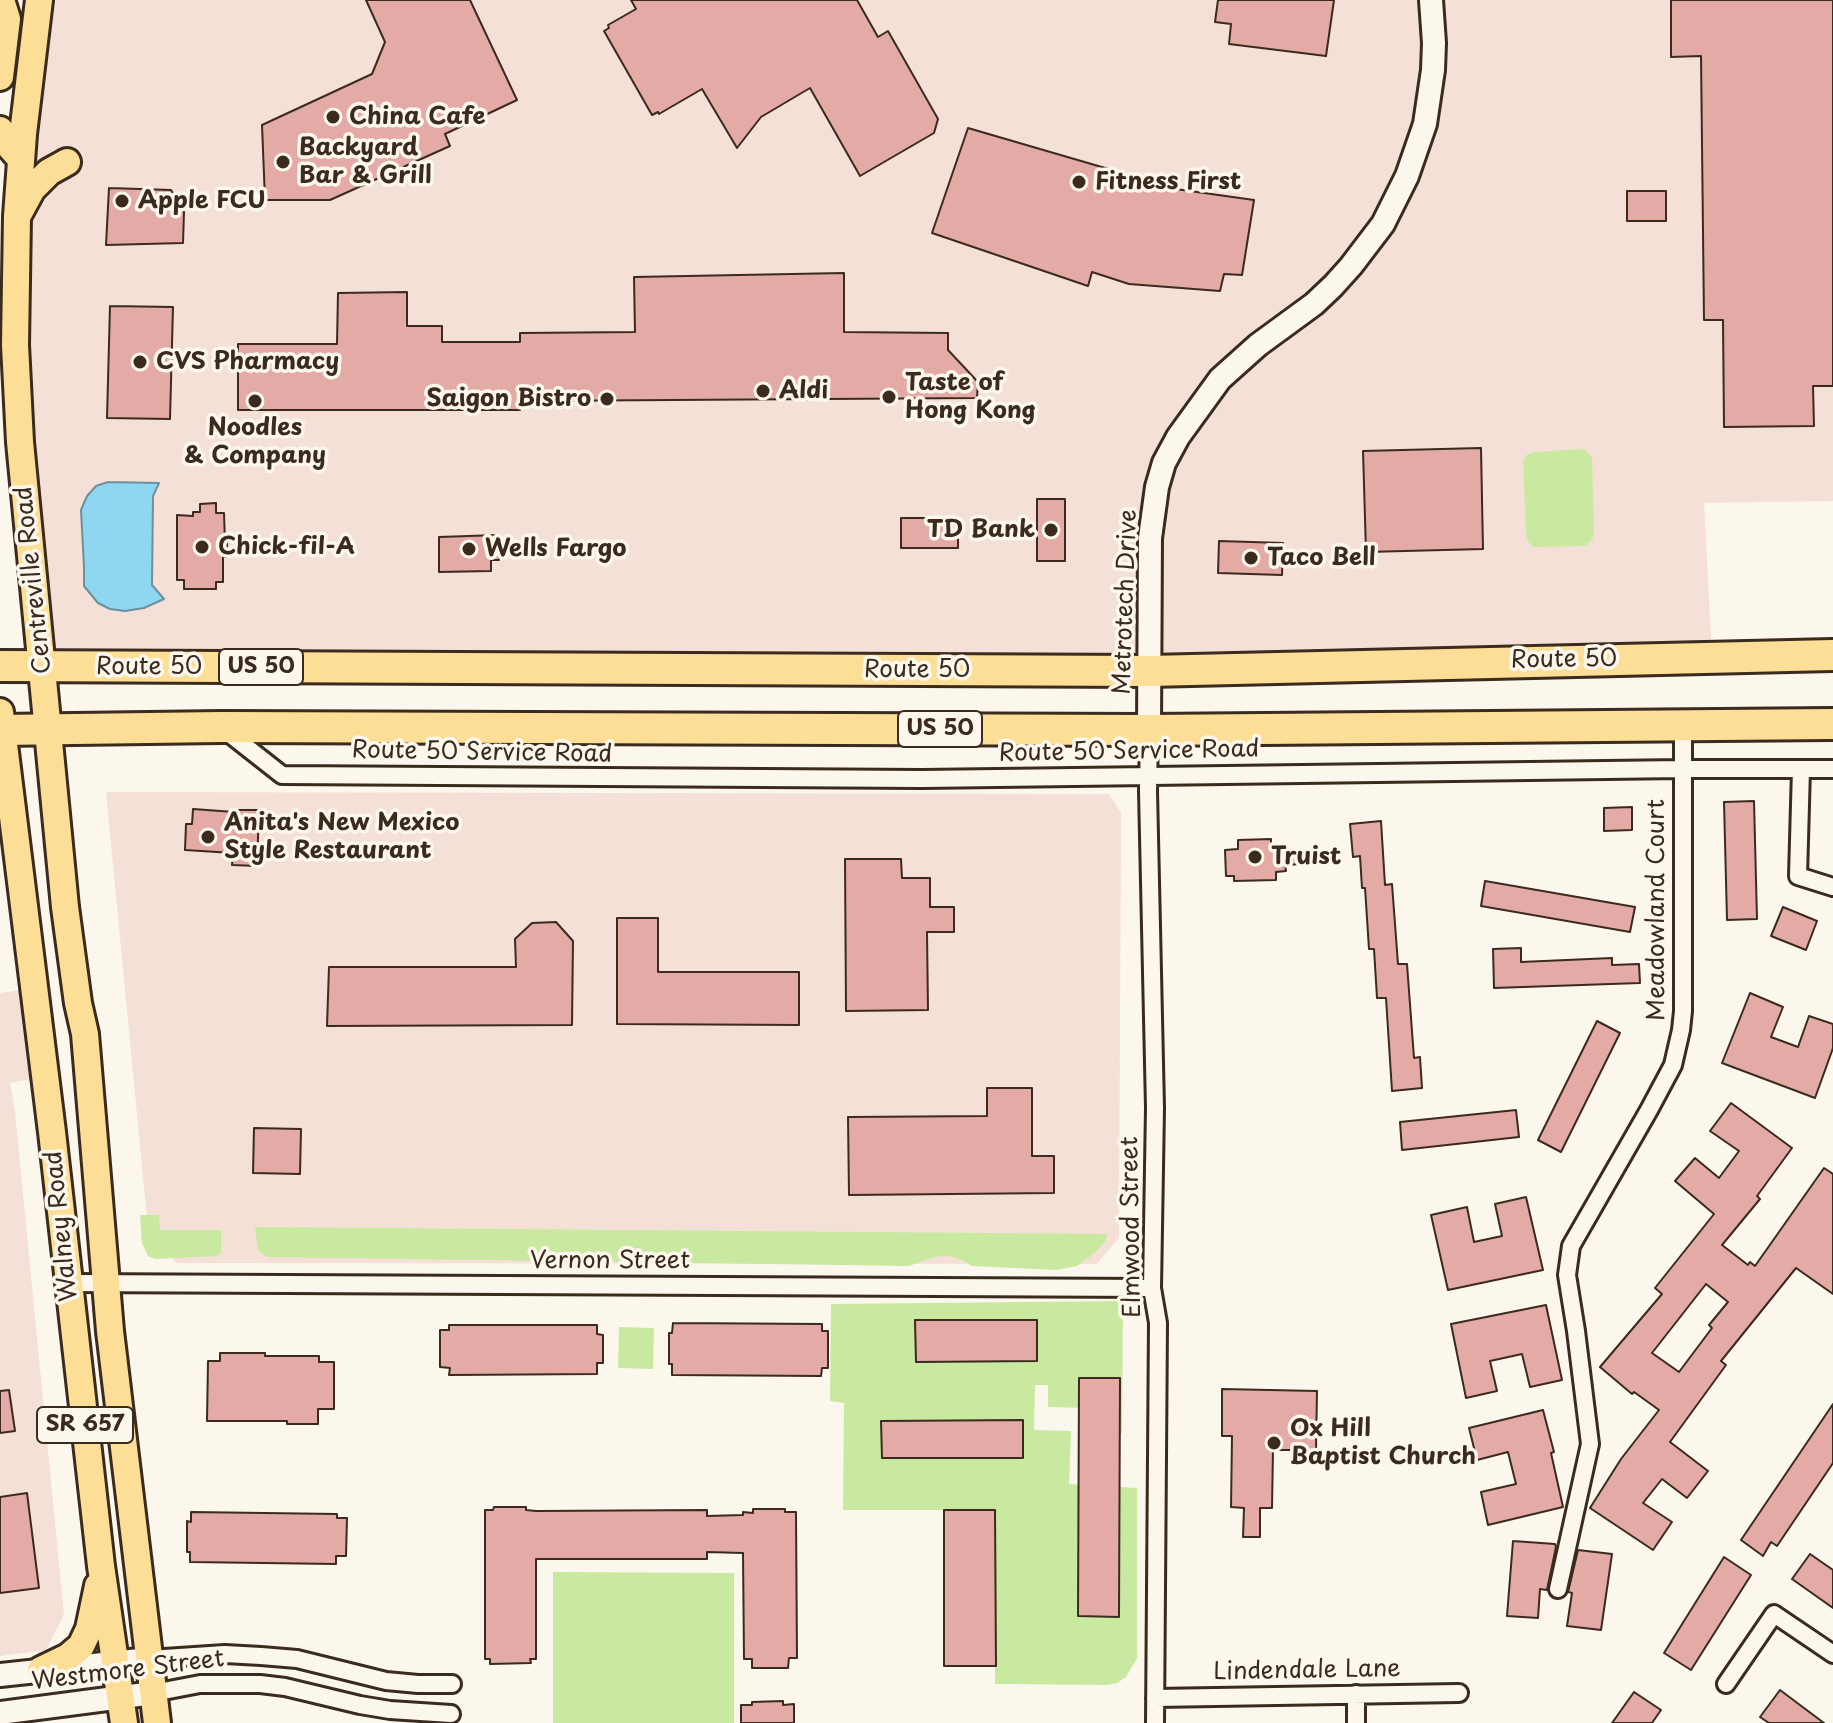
<!DOCTYPE html>
<style>
body{margin:0}
canvas{display:block;background:#fbf7ec}
</style>
<canvas width="1833" height="1723"></canvas>
<script>
const ctx = document.querySelector('canvas').getContext('2d');
ctx.lineJoin = 'round';
function fillPath(path, color) {
  ctx.fillStyle = color;
  ctx.fill(path, 'evenodd');
}
function shape(rows) {
  const path = new Path2D();
  for (const r of rows) {
    path.moveTo(r[0], r[1]);
    for (let i = 2; i < r.length; i += 2) path.lineTo(r[i], r[i + 1]);
  }
  return path;
}
function stroke(path, color, width, dash) {
  ctx.strokeStyle = color;
  ctx.lineWidth = width;
  ctx.lineCap = dash ? 'butt' : 'round';
  ctx.setLineDash(dash || []);
  ctx.stroke(path);
}
function drawText(font, color, halo, rows, align = 'center') {
  ctx.font = font + ' "Playpen Sans",sans-serif';
  ctx.lineWidth = 7;
  ctx.setLineDash([]);
  ctx.textBaseline = 'middle';
  ctx.strokeStyle = halo;
  ctx.fillStyle = color;
  for (const [text, x, y, turn = 0] of rows) {
    ctx.save();
    ctx.translate(x, y);
    ctx.rotate((+turn || 0) * Math.PI / 180);
    ctx.textAlign = isNaN(turn) ? turn : align;
    if (halo) ctx.strokeText(text, 0, 0);
    ctx.fillText(text, 0, 0);
    ctx.restore();
  }
}
fillPath(shape([
 [41,0,1833,0,1833,501,1704,503,1712,657,43,666,27,524,21,159],
 [106,792,1109,794,1121,813,1119,1238,1097,1264,176,1263,148,1229],
 [22,990,31,1079,10,1083,15,1112,64,1615,46,1650,0,1656,0,993]
]), '#f4e0d7');
fillPath(shape([
 [1584,449,1592,457,1594,535,1591,541,1585,546,1534,547,1528,542,1526,535,1523,460,1527,455,1534,452],
 [140,1215,159,1215,160,1230,221,1230,221,1253,216,1256,155,1259,148,1256,142,1243],
 [255,1227,257,1227,1107,1234,1105,1242,1096,1252,1077,1266,1056,1270,972,1266,962,1260,949,1256,934,1257,909,1266,267,1257,258,1250],
 [1123,1301,1122,1434,1089,1431,1089,1408,1048,1407,1048,1385,1035,1385,1034,1430,1071,1431,1069,1484,1137,1488,1137,1658,1126,1677,1117,1683,1107,1685,995,1684,995,1510,843,1510,844,1403,830,1401,831,1304],
 [619,1327,654,1328,653,1369,618,1368],
 [553,1572,734,1573,734,1723,553,1723]
]), '#c9e9a1');
const water = shape([
 [108,482,159,483,153,496,152,585,164,599,144,608,125,611,110,609,98,603,84,586,84,567,81,510,87,496,96,486,108,482]
]);
fillPath(water, '#8fd6f0');
stroke(water, '#6d919c', 2);
const building = shape([
 [366,0,470,0,517,100,445,134,450,146,330,200,265,200,262,125,372,74,385,42,366,0],
 [631,0,857,0,878,37,888,31,938,119,934,133,860,176,810,88,761,117,737,148,702,89,659,114,658,112,652,115,604,31,609,28,608,25,636,9,631,0],
 [1218,0,1334,0,1326,56,1229,44,1231,24,1215,22,1218,0],
 [1671,0,1833,0,1833,386,1813,386,1814,426,1724,427,1723,320,1704,320,1701,56,1671,57,1671,0],
 [968,128,1112,170,1126,182,1254,200,1242,275,1224,274,1220,291,1129,284,1092,272,1088,286,932,233,968,128],
 [109,188,171,190,184,212,183,243,106,245,109,188],
 [1627,191,1666,191,1666,221,1627,221,1627,191],
 [844,273,844,332,948,333,948,350,978,382,977,398,520,401,520,410,238,410,238,344,337,344,338,293,407,292,407,326,442,326,442,342,520,342,520,333,635,332,634,277,844,273],
 [110,306,173,307,170,419,107,418,110,306],
 [1481,448,1483,549,1366,552,1363,451,1481,448],
 [1037,499,1065,499,1065,561,1037,561,1037,499],
 [216,503,216,513,224,513,225,542,227,543,227,557,223,557,223,582,216,582,216,589,184,589,184,580,177,580,177,515,193,516,193,512,200,512,200,504,216,503],
 [901,518,958,518,958,548,901,548,901,518],
 [498,535,499,560,491,560,491,571,439,572,439,537,498,535],
 [1219,541,1283,543,1282,575,1218,573,1219,541],
 [1754,801,1757,919,1727,920,1724,802,1754,801],
 [1632,807,1632,830,1604,831,1604,808,1632,807],
 [193,809,234,812,234,810,259,810,257,866,232,865,233,853,185,850,186,824,192,824,193,809],
 [1381,821,1385,885,1392,884,1398,964,1407,964,1414,1058,1420,1057,1422,1088,1392,1091,1386,998,1377,998,1374,949,1369,949,1365,888,1362,888,1360,856,1353,857,1350,824,1381,821],
 [1271,839,1271,847,1285,846,1285,850,1300,850,1301,864,1285,865,1286,871,1276,872,1276,880,1234,881,1234,876,1226,876,1225,850,1238,849,1238,840,1271,839],
 [845,859,901,859,902,878,930,878,930,907,954,907,954,932,927,932,928,1010,846,1011,845,859],
 [1485,881,1635,907,1630,932,1481,906,1485,881],
 [1783,907,1817,921,1806,950,1771,936,1783,907],
 [617,918,658,918,658,972,799,972,799,1025,617,1024,617,918],
 [556,922,573,941,572,1025,327,1026,329,967,516,967,515,939,532,923,556,922],
 [1521,948,1521,962,1612,958,1612,965,1639,964,1640,983,1494,988,1493,949,1521,948],
 [1750,993,1783,1007,1771,1037,1798,1047,1809,1016,1833,1024,1833,1048,1815,1098,1722,1063,1750,993],
 [1597,1021,1620,1033,1561,1152,1538,1140,1597,1021],
 [987,1088,1032,1088,1032,1156,1054,1156,1054,1193,849,1195,848,1117,987,1116,987,1088],
 [1731,1103,1792,1148,1757,1196,1760,1199,1722,1245,1748,1265,1750,1262,1755,1266,1824,1168,1833,1174,1833,1294,1796,1268,1721,1361,1726,1365,1670,1442,1708,1471,1687,1498,1662,1479,1643,1503,1672,1522,1653,1550,1590,1508,1621,1459,1659,1410,1634,1392,1632,1394,1600,1367,1662,1294,1655,1288,1714,1214,1675,1181,1695,1158,1719,1178,1739,1151,1710,1131,1731,1103],
 [1706,1284,1728,1302,1709,1325,1712,1328,1679,1372,1652,1353,1706,1284],
 [1516,1110,1519,1137,1402,1150,1400,1122,1516,1110],
 [254,1128,301,1129,300,1174,253,1173,254,1128],
 [1526,1197,1543,1270,1448,1290,1431,1215,1467,1207,1474,1242,1502,1236,1495,1204,1526,1197],
 [1546,1305,1562,1380,1530,1387,1522,1354,1490,1361,1497,1391,1466,1398,1451,1324,1546,1305],
 [915,1320,1037,1320,1037,1361,916,1362,915,1320],
 [673,1323,822,1324,822,1331,828,1331,828,1368,822,1368,821,1376,672,1375,672,1364,669,1364,669,1333,672,1333,673,1323],
 [449,1325,597,1325,597,1334,603,1335,603,1363,597,1363,597,1374,449,1375,450,1368,440,1367,440,1330,449,1330,449,1325],
 [220,1353,265,1353,265,1356,319,1356,319,1362,334,1362,334,1409,318,1409,318,1424,287,1424,287,1421,207,1421,208,1361,220,1361,220,1353],
 [1079,1378,1120,1378,1119,1617,1078,1616,1079,1378],
 [1222,1389,1317,1391,1316,1450,1273,1450,1272,1508,1260,1508,1260,1537,1243,1537,1244,1508,1231,1507,1232,1436,1222,1436,1222,1389],
 [9,1390,15,1431,0,1433,0,1391,9,1390],
 [1833,1404,1833,1463,1777,1546,1771,1542,1763,1556,1741,1540,1833,1404],
 [1543,1410,1554,1452,1551,1453,1563,1507,1488,1525,1481,1492,1516,1484,1508,1452,1477,1460,1469,1428,1543,1410],
 [1023,1420,1023,1458,882,1458,881,1421,1023,1420],
 [27,1493,39,1588,0,1593,0,1497,27,1493],
 [494,1507,526,1507,526,1510,536,1511,707,1510,707,1516,743,1515,743,1512,753,1513,753,1509,785,1509,785,1512,796,1512,797,1658,789,1658,788,1668,752,1668,752,1659,744,1659,743,1553,707,1552,707,1559,536,1559,536,1659,530,1659,531,1663,490,1664,490,1659,485,1659,485,1510,493,1510,494,1507],
 [944,1510,995,1510,996,1666,944,1666,944,1510],
 [191,1512,337,1514,337,1518,347,1518,346,1556,336,1556,336,1564,190,1562,190,1552,187,1552,187,1521,191,1522,191,1512],
 [1513,1541,1555,1544,1556,1547,1547,1590,1540,1589,1538,1618,1507,1616,1513,1541],
 [1578,1550,1612,1554,1601,1630,1567,1626,1572,1593,1568,1592,1578,1550],
 [1810,1554,1833,1570,1833,1608,1792,1579,1810,1554],
 [1724,1557,1751,1575,1691,1670,1664,1653,1724,1557],
 [1780,1690,1824,1723,1769,1723,1760,1717,1780,1690],
 [1634,1692,1661,1710,1652,1723,1612,1723,1634,1692],
 [783,1701,783,1705,794,1704,794,1723,741,1723,741,1705,752,1705,752,1702,783,1701]
]);
fillPath(building, '#e4aaa5');
stroke(building, '#3b2a1e', 2);
const street = shape([
 [1149,730,1148,791,1155,1108,1152,1288,1158,1323,1155,1723],
 [226,731,282,775,922,779,1682,769,1833,769],
 [1801,769,1798,876,1833,887],
 [68,1283,1152,1288],
 [1558,1589,1590,1444,1576,1331,1567,1275,1571,1246,1649,1110,1673,1065,1681,1030,1683,1011,1683,727],
 [149,1659,225,1654,261,1656,297,1659,386,1681,418,1684,452,1684],
 [1726,1684,1774,1614,1833,1654],
 [153,1693,200,1684,260,1684,285,1687,360,1705,390,1710,451,1714],
 [1155,1698,1459,1693],
 [1356,1723,1356,1694]
]);
const secondary = shape([
 [1149,730,1150,538,1157,487,1164,463,1178,437,1220,379,1258,345,1314,304,1333,286,1351,266,1383,224,1407,176,1425,124,1433,70,1434,43,1431,0],
 [0,1675,149,1659],
 [0,1713,153,1693]
]);
const primary = shape([
 [39,0,23,134,17,216,15,345,20,442,65,907,78,1003,85,1034,110,1331,157,1723],
 [0,77,7,19,1,0],
 [0,130,5,141,21,159],
 [19,213,32,189,49,172,67,162],
 [0,712,52,1132,101,1566,124,1723],
 [41,1670,68,1657,81,1646,89,1629,98,1586]
]);
const highway = shape([
 [0,666,1149,671,1833,655],
 [0,730,222,727,1149,730,1833,724]
]);
stroke(street, '#3b2a1e', 22);
stroke(secondary, '#3b2a1e', 28);
stroke(primary, '#3b2a1e', 32);
stroke(highway, '#3b2a1e', 36);
stroke(street, '#fbf7ec', 16);
stroke(secondary, '#fbf7ec', 22);
stroke(primary, '#fdde96', 26);
stroke(highway, '#fdde96', 30);
for (const [x, y, r, color] of [
 [333,117,8,"#3b2a1e"],
 [283,162,8,"#3b2a1e"],
 [1079,182,8,"#3b2a1e"],
 [122,201,8,"#3b2a1e"],
 [140,362,8,"#3b2a1e"],
 [763,391,8,"#3b2a1e"],
 [889,397,8,"#3b2a1e"],
 [607,399,8,"#3b2a1e"],
 [255,401,8,"#3b2a1e"],
 [1051,530,8,"#3b2a1e"],
 [202,547,8,"#3b2a1e"],
 [469,549,8,"#3b2a1e"],
 [1251,558,8,"#3b2a1e"],
 [208,837,8,"#3b2a1e"],
 [1255,857,8,"#3b2a1e"],
 [1274,1443,8,"#3b2a1e"]
]) {
  const dot = new Path2D();
  dot.arc(x, y, r, 0, 2 * Math.PI);
  ctx.fillStyle = color;
  ctx.fill(dot);
  stroke(dot, '#fbf7ec', 3);
}
for (const [x, y, w] of [
 [261,667,84],
 [940,729,84],
 [85,1425,96]
]) {
  const box = new Path2D();
  box.roundRect(x - w / 2, y - 18, w, 36, 6);
  ctx.fillStyle = '#fbf7ec';
  ctx.fill(box);
  stroke(box, '#3b2a1e', 2);
}
drawText('bold 22px', '#3b2a1e', null, [
 ["US 50",261,667],
 ["US 50",940,729],
 ["SR 657",85,1425]
]);
drawText('bold 24px', '#3b2a1e', '#fbf7ec', [
 ["China Cafe",349,117],
 ["Backyard",299,148],
 ["Bar & Grill",299,176],
 ["Fitness First",1095,182],
 ["Apple FCU",138,201],
 ["CVS Pharmacy",156,362],
 ["Taste of",905,383],
 ["Hong Kong",905,411],
 ["Aldi",779,391],
 ["Saigon Bistro",591,399,"right"],
 ["Noodles",255,428,"center"],
 ["& Company",255,456,"center"],
 ["TD Bank",1035,530,"right"],
 ["Chick-fil-A",218,547],
 ["Wells Fargo",485,549],
 ["Taco Bell",1267,558],
 ["Anita's New Mexico",224,823],
 ["Style Restaurant",224,851],
 ["Truist",1271,857],
 ["Ox Hill",1290,1429],
 ["Baptist Church",1290,1457]
], 'left');
drawText('24px', '#3b2a1e', '#fbf7ec', [
 ["Centreville Road",34,580,-96],
 ["Metrotech Drive",1126,602,-88],
 ["Route 50",1564,660,-1],
 ["Route 50",149,667],
 ["Route 50",917,670],
 ["Route 50 Service Road",1129,752,-1],
 ["Route 50 Service Road",482,753,1],
 ["Meadowland Court",1657,910,-90],
 ["Walney Road",62,1226,-96],
 ["Elmwood Street",1132,1227,-91],
 ["Vernon Street",610,1261],
 ["Westmore Street",128,1671,-7],
 ["Lindendale Lane",1307,1671,-1]
]);
</script>
